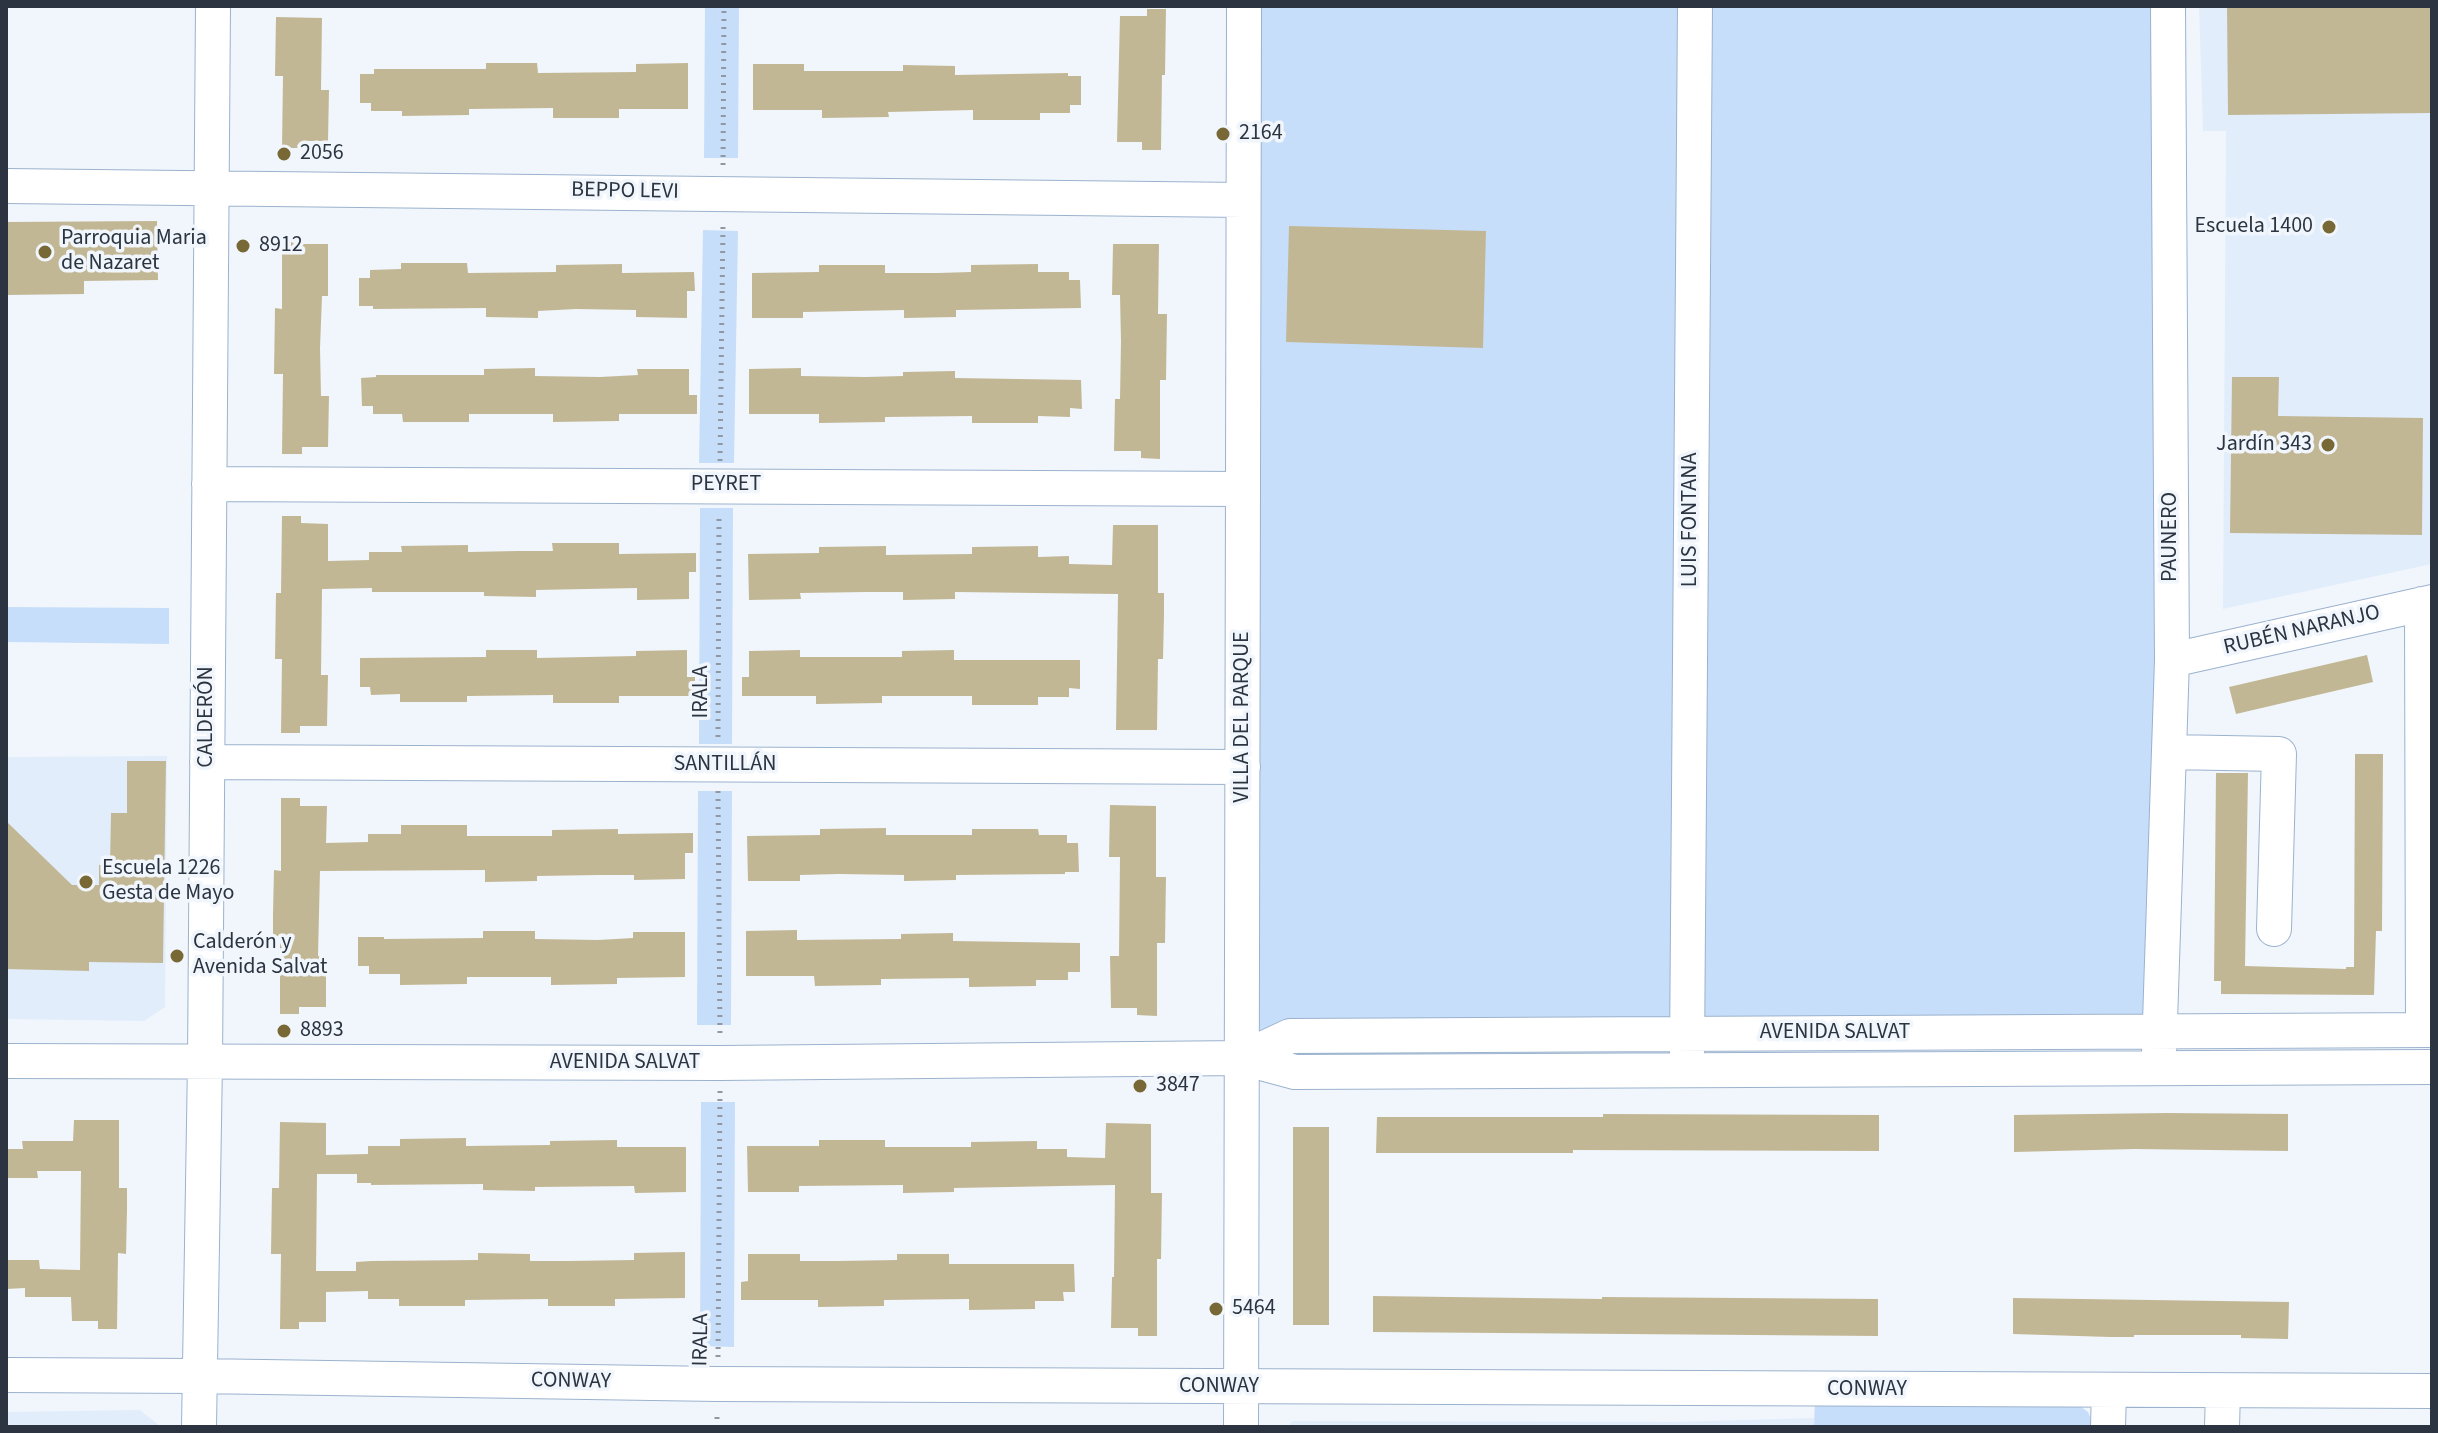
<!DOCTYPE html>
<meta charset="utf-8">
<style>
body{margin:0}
#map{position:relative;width:2438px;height:1433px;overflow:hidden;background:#f1f6fc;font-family:"Source Sans 3",sans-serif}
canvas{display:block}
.frame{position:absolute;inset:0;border:8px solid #2b3440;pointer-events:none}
</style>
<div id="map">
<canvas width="2438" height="1433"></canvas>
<div class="frame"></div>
</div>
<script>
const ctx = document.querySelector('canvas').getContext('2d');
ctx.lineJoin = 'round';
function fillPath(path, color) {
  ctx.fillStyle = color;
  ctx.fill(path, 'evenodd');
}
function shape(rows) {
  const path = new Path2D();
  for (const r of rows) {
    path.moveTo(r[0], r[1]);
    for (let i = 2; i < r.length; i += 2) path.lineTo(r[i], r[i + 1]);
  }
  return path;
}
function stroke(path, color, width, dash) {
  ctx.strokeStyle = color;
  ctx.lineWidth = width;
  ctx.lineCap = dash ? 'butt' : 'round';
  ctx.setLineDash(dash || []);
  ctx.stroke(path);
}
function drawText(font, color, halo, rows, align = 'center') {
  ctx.font = font + ' "Source Sans 3",sans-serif';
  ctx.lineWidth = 7;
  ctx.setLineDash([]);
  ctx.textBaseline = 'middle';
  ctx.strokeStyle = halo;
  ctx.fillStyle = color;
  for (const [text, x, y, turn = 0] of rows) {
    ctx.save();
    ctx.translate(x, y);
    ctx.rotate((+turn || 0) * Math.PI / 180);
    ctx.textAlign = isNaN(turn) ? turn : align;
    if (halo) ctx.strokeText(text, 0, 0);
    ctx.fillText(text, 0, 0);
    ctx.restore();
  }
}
fillPath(shape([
 [2199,6,2432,6,2432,564,2223,609,2226,131,2203,131],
 [167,756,165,1007,144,1021,6,1019,6,757],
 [140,1410,161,1427,6,1427,6,1412],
 [1814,1418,1814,1427,1288,1427,1292,1421,1676,1422]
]), '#e1edfb');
fillPath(shape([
 [705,6,739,6,738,158,704,158],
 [1244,6,2168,6,2158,1031,1290,1036,1243,1058],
 [703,230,738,231,734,463,699,463],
 [700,508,733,508,732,744,699,744],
 [6,607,169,608,169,644,6,642],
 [698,791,732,791,731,1025,697,1025],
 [701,1102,735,1102,734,1347,700,1346],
 [1815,1398,2073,1401,2088,1412,2094,1427,1814,1427]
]), '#c7defa');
fillPath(shape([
 [2227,6,2432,6,2432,113,2228,115],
 [1147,9,1166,9,1165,75,1162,75,1161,150,1142,150,1142,142,1117,142,1120,16,1147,16],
 [276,17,322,18,321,90,329,90,328,141,302,141,302,148,282,148,283,76,275,76],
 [486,63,537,63,538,73,636,72,636,64,688,63,688,109,619,109,619,118,553,118,553,108,469,109,469,115,402,116,402,111,371,111,371,103,360,103,360,74,374,74,374,69,486,69],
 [753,64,804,64,804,71,903,71,903,65,955,66,955,75,1068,73,1068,76,1081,76,1081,105,1070,105,1070,113,1040,113,1040,120,973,120,973,110,888,112,889,117,822,118,822,110,753,110],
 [157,221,158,280,84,281,84,294,6,295,6,222],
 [1289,226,1486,231,1483,348,1286,342],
 [282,236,302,236,301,244,328,244,328,296,322,296,320,348,321,396,329,396,328,447,302,447,302,454,282,454,283,374,274,374,275,308,282,309],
 [1113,244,1159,244,1158,314,1167,314,1166,380,1160,380,1160,459,1141,458,1141,451,1114,451,1115,399,1120,399,1121,341,1120,295,1112,295],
 [401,263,467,263,468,273,556,272,556,265,622,264,622,273,694,272,695,291,687,291,687,318,636,317,636,310,576,309,538,311,538,318,486,317,486,308,373,309,373,306,359,306,359,278,370,278,370,270,401,269],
 [1038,264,1038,272,1069,272,1069,280,1080,280,1081,308,956,310,956,317,904,318,904,310,803,312,803,318,752,318,752,273,819,272,819,265,885,265,885,273,937,273,971,272,971,265],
 [535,368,535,376,600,377,638,375,637,369,689,369,689,395,697,395,697,414,619,414,619,421,553,422,553,414,469,414,469,422,403,422,402,414,373,414,373,406,362,406,361,378,376,377,376,375,484,375,484,369],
 [801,368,801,376,866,377,903,376,903,372,955,371,955,378,1081,380,1082,409,1070,408,1070,417,1038,416,1038,423,972,423,972,416,885,417,885,422,819,423,819,414,749,414,749,369],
 [2232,377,2279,377,2278,416,2423,418,2422,535,2230,533],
 [282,516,301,516,301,523,328,524,328,561,369,560,369,552,402,552,401,546,468,545,468,552,517,551,553,551,552,543,619,543,619,554,696,553,696,572,689,572,689,599,637,600,637,588,536,590,536,597,484,596,484,592,372,592,372,588,322,589,321,675,328,675,327,726,300,726,300,733,281,733,282,659,275,659,276,593,281,593],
 [1113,525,1158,525,1158,593,1164,593,1164,615,1163,659,1158,659,1157,730,1116,730,1118,594,955,592,955,599,903,600,903,592,867,592,800,593,801,599,749,600,748,554,819,553,819,547,886,546,886,555,972,554,972,547,1038,546,1038,557,1069,556,1069,564,1112,565],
 [486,650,537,650,537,658,636,656,636,651,687,650,687,677,695,677,695,696,619,696,619,703,553,703,553,695,467,696,467,702,400,702,400,694,371,695,370,687,360,687,360,658,486,657],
 [800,650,800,657,902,657,902,651,954,650,954,660,1080,660,1080,689,1069,688,1069,697,1038,697,1038,705,972,705,972,696,882,696,882,703,816,704,816,696,742,696,742,677,749,677,749,651],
 [2367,655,2373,682,2236,714,2229,687],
 [2355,754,2383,754,2382,931,2376,931,2374,995,2221,994,2221,981,2214,981,2216,773,2248,773,2245,966,2346,969,2346,967,2354,967],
 [127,761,166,761,163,963,89,962,89,971,6,969,6,821,72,885,99,885,99,865,110,865,111,813,127,813],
 [281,798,300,798,300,806,327,806,326,843,368,842,368,834,401,834,401,825,467,825,467,836,552,836,552,830,618,829,618,834,693,833,693,853,685,853,685,879,634,880,634,875,599,875,537,876,537,881,485,882,485,870,320,871,318,956,326,956,326,1007,299,1007,299,1014,280,1014,280,936,273,936,273,914,274,870,281,871],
 [1110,805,1156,806,1156,877,1166,877,1165,943,1157,943,1157,1016,1137,1015,1137,1008,1111,1008,1110,956,1119,956,1120,857,1109,857],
 [886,828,886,835,972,835,972,829,1038,829,1039,835,1067,835,1067,843,1078,843,1079,872,1065,872,1065,874,956,875,956,880,904,881,904,875,839,874,800,875,800,881,748,881,747,836,820,835,820,829],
 [797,930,797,940,901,939,901,934,953,933,953,941,1080,943,1080,972,1068,972,1068,980,1036,980,1036,986,969,987,969,978,881,979,881,985,815,986,814,976,746,976,746,931],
 [483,931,535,931,535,939,598,940,633,938,633,932,685,932,685,977,617,978,617,984,551,985,551,977,467,977,467,984,400,985,400,974,369,974,369,966,358,966,358,937,384,937,384,939,483,938],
 [2167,1113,2288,1114,2288,1151,2135,1149,2014,1152,2014,1115],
 [1603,1114,1879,1115,1879,1151,1573,1150,1573,1153,1376,1153,1377,1117,1603,1117],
 [74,1120,119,1120,119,1188,127,1188,127,1210,126,1254,118,1253,117,1329,98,1329,98,1321,72,1321,71,1297,25,1297,25,1288,6,1289,6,1260,39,1260,40,1269,80,1270,81,1171,37,1171,38,1178,6,1178,6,1149,23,1149,22,1141,73,1141],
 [280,1122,326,1123,326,1155,368,1154,368,1146,400,1146,400,1139,466,1138,466,1146,550,1145,550,1141,617,1140,617,1147,686,1147,686,1192,635,1193,634,1186,535,1187,535,1191,483,1190,483,1184,371,1185,371,1183,357,1183,357,1174,317,1174,316,1271,356,1271,356,1262,371,1261,478,1260,478,1253,530,1254,530,1261,568,1261,634,1260,634,1253,685,1252,685,1298,615,1299,615,1306,548,1306,548,1299,465,1300,465,1306,399,1306,399,1299,368,1299,368,1291,326,1292,326,1322,299,1322,299,1329,280,1329,281,1254,271,1254,272,1188,279,1188],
 [1106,1123,1151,1124,1151,1193,1162,1193,1161,1259,1157,1259,1157,1336,1138,1336,1138,1328,1111,1328,1112,1277,1114,1277,1115,1185,954,1188,954,1192,903,1193,903,1185,799,1186,799,1192,748,1192,747,1146,819,1146,819,1140,885,1140,885,1147,971,1147,971,1142,1037,1141,1037,1149,1067,1149,1067,1157,1105,1158],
 [1293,1127,1329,1127,1329,1325,1293,1325],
 [748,1254,800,1254,800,1261,838,1261,897,1260,897,1254,949,1254,949,1264,1074,1264,1075,1292,1063,1292,1064,1301,1035,1301,1035,1309,969,1310,969,1299,884,1300,884,1306,818,1307,818,1300,741,1300,741,1282,748,1281],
 [1373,1296,1602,1299,1602,1297,1878,1299,1878,1336,1373,1332],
 [2013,1298,2289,1302,2288,1339,2241,1338,2241,1335,2134,1335,2134,1337,2110,1337,2013,1334]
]), '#c2b795');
const minor = shape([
 [6,186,1243,200],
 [209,484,1243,489],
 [2422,604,2423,1030],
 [2172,660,2432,602],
 [2169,752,2279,754,2274,929],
 [207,762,1243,767],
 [2159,1052,2172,660,2168,6],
 [1687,1054,1695,6],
 [1243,1058,1290,1036,2432,1030],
 [6,1061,720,1063,1243,1058,1295,1072,2432,1067],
 [6,1375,199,1376,717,1384,2432,1391],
 [199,1427,205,1062,213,6],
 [1241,1427,1244,6],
 [2108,1427,2109,1391],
 [2222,1427,2223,1391]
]);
stroke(minor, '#9bb2ce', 36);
stroke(shape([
 [723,165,724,6],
 [720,461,723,223],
 [718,737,719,515],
 [718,791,720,1037],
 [718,1357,720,1091],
 [717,1427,717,1411]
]), '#9198a1', 5, [2, 6]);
stroke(minor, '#fff', 34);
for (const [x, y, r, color] of [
 [1223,134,8,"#786836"],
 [284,154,8,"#786836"],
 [2329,227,8,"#786836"],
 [243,246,8,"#786836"],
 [45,252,8,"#786836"],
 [2328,445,8,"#786836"],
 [86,882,8,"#786836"],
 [177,956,8,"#786836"],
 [284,1031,8,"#786836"],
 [1140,1086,8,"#786836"],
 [1216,1309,8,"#786836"]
]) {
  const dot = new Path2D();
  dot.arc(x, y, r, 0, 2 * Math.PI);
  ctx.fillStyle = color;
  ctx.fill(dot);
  stroke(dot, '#f1f6fc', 3);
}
drawText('22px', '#2b3440', '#f1f6fc', [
 ["2164",1239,134],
 ["2056",300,154],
 ["Escuela 1400",2313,227,"right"],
 ["Parroquia Maria",61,239],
 ["de Nazaret",61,264],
 ["8912",259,246],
 ["Jardín 343",2312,445,"right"],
 ["Escuela 1226",102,869],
 ["Gesta de Mayo",102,894],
 ["Calderón y",193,943],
 ["Avenida Salvat",193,968],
 ["8893",300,1031],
 ["3847",1156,1086],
 ["5464",1232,1309]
], 'left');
drawText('22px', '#2b3440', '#f1f6fc', [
 ["BEPPO LEVI",625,192,1],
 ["PEYRET",726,485],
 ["LUIS FONTANA",1691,520,-90],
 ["PAUNERO",2171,537,-90],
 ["RUBÉN NARANJO",2302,631,-13],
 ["IRALA",702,692,-90],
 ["CALDERÓN",207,717,-90],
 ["VILLA DEL PARQUE",1243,717,-90],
 ["SANTILLÁN",725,765],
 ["AVENIDA SALVAT",1835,1033],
 ["AVENIDA SALVAT",625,1063],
 ["IRALA",702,1340,-89],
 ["CONWAY",571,1382,1],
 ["CONWAY",1219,1387],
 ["CONWAY",1867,1390]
]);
</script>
